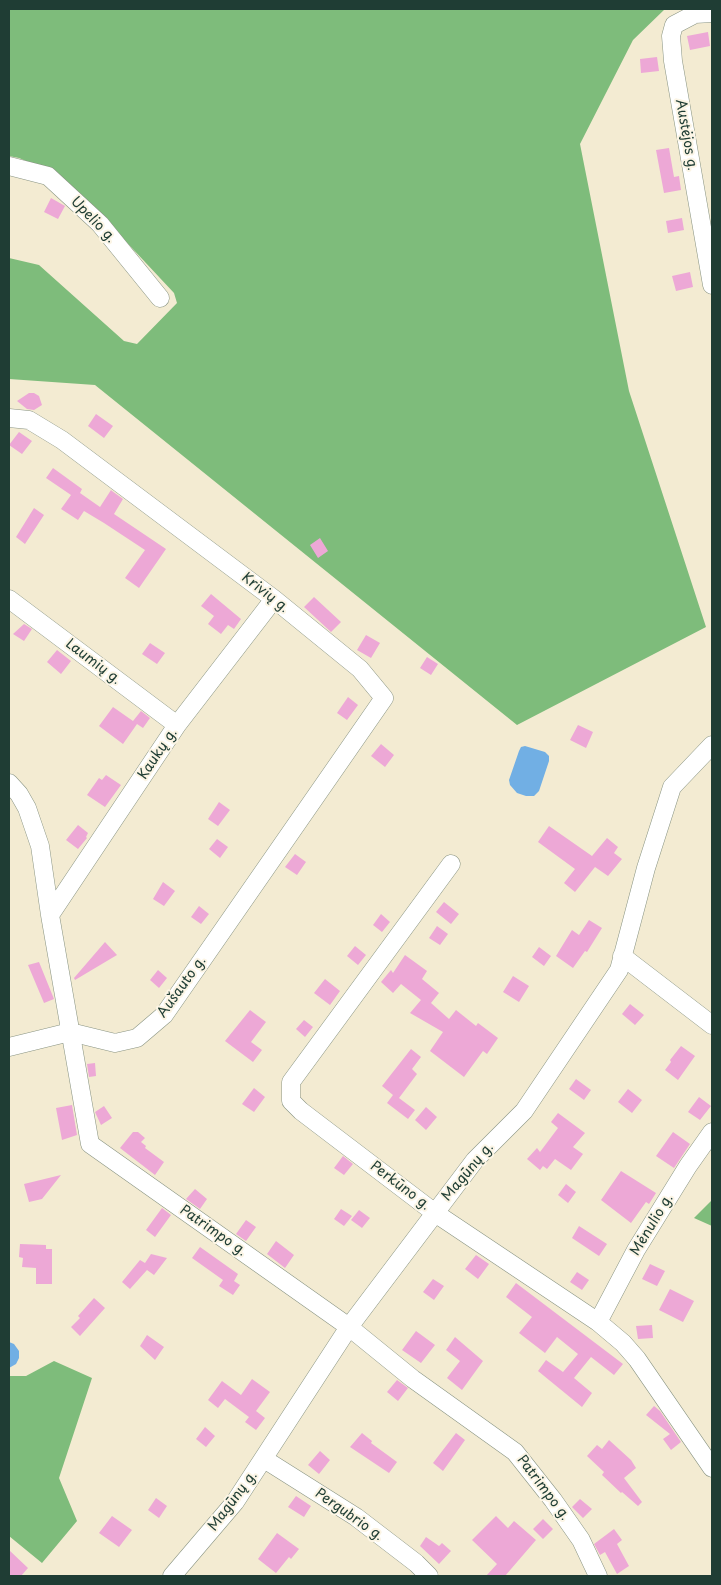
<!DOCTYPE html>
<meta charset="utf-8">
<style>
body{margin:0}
#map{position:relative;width:721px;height:1585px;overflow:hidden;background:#f3ebd2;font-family:"Playpen Sans",sans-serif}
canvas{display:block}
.frame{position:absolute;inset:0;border:10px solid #1f3d34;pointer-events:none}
</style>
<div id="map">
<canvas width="721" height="1585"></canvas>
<div class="frame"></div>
</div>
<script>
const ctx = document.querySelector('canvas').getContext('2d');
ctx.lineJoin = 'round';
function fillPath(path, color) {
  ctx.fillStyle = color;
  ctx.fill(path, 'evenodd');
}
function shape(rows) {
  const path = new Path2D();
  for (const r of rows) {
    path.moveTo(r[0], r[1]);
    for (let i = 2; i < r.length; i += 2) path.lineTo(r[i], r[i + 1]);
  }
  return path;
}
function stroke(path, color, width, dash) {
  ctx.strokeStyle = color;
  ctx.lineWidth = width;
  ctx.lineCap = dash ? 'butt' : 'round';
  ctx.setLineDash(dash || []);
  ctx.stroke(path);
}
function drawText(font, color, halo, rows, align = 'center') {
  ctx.font = font + ' "Playpen Sans",sans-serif';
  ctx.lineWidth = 4;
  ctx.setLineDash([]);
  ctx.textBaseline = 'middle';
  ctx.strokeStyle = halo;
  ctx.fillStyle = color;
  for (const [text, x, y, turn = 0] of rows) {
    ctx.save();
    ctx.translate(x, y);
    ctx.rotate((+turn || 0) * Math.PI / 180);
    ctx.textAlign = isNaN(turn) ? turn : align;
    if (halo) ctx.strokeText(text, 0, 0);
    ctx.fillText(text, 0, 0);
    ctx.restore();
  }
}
fillPath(shape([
 [9,9,665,9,633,40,580,144,629,391,706,627,517,725,95,385,9,379,9,258,39,265,124,341,137,344,177,303,174,293,87,200,49,171,19,158,9,156],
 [712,1200,712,1226,694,1218],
 [54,1361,92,1378,59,1478,77,1521,42,1563,9,1536,9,1376,26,1376]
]), '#7ebc7b');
fillPath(shape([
 [525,746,545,752,549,756,549,761,539,791,534,796,526,796,517,793,510,785,509,780,519,751,521,747],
 [9,1342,14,1344,19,1351,19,1358,16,1364,9,1368]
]), '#71afe4');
fillPath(shape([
 [708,32,710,46,690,50,687,36],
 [657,57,659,71,641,73,640,59],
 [669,148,674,177,679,176,681,190,664,193,656,150],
 [51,198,65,206,58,219,44,212],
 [682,218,684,230,668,233,666,221],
 [690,272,693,287,676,291,672,276],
 [29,393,34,393,39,396,42,405,34,410,27,409,17,401],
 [96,414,113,426,104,438,88,426],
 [19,432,32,441,22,454,9,445],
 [53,468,82,489,80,493,100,507,111,490,112,491,123,499,114,514,166,549,139,588,125,578,145,550,104,523,84,511,78,520,61,509,71,495,46,478],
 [34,508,44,515,25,544,16,537],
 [320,538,328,551,318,558,310,545],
 [211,594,241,619,234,629,228,625,221,634,208,624,214,616,201,606],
 [314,597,341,622,331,632,304,607],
 [24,624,32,629,24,641,13,634],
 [366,635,380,643,371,658,357,650],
 [150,643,165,653,157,664,142,654],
 [57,650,71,661,61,674,47,662],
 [427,657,438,664,431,675,420,668],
 [348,697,358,705,347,720,337,713],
 [113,707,133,721,141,711,150,718,143,728,137,724,123,744,99,726],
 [578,725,593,732,586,748,570,740],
 [381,744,394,755,385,767,371,756],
 [106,775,121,785,105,807,87,795,99,778,102,780],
 [219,802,230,810,218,826,208,819],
 [78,825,88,833,86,837,87,838,78,849,66,840],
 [549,826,592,856,607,838,618,847,614,853,622,859,608,876,595,867,575,892,564,883,575,869,538,842],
 [217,839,228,847,220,858,209,849],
 [295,854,306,862,297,875,285,867],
 [163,882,175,891,164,906,153,899],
 [444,902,459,914,451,924,436,912],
 [199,906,209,914,201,924,191,917],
 [381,914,390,922,382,932,373,925],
 [589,920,602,928,587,952,585,951,573,968,556,956,572,930,579,935],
 [437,926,448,934,440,945,429,938],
 [105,942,117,955,75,980,74,978],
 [355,946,366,955,358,965,347,956],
 [539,947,551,956,544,966,532,957],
 [405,955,427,971,422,979,439,993,431,1003,449,1019,456,1010,476,1026,478,1023,498,1038,487,1054,483,1051,464,1077,430,1051,443,1032,410,1013,421,1000,401,984,393,993,381,982,391,970,393,973],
 [39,962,54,999,44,1003,28,965],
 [158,970,167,978,159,988,150,980],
 [513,976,529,986,519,1002,503,992],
 [325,979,340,991,330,1005,314,993],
 [630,1004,644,1015,635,1025,622,1014],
 [250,1010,266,1022,251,1042,262,1050,253,1062,225,1041],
 [304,1020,313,1027,305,1037,296,1029],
 [681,1046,695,1056,678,1080,665,1070,671,1062,670,1060],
 [411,1049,421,1057,412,1069,417,1074,399,1098,415,1110,408,1119,387,1103,393,1095,382,1086],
 [95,1063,96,1076,89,1077,87,1064],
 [576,1079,591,1090,584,1100,569,1089],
 [254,1088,265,1097,254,1112,242,1104],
 [628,1089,642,1100,632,1113,618,1102],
 [699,1097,711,1106,700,1120,688,1112],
 [72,1105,77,1135,62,1140,56,1108],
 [104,1106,112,1118,101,1125,95,1112],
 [426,1107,437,1117,426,1130,415,1120],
 [558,1113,585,1133,573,1147,583,1154,571,1170,555,1159,547,1169,543,1166,540,1170,527,1159,537,1148,540,1152,558,1128,551,1122],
 [133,1132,138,1132,145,1138,141,1142,146,1146,145,1148,164,1162,155,1175,120,1148],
 [673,1132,690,1144,674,1168,656,1156],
 [343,1156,353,1164,344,1175,334,1168],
 [621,1171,656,1193,649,1204,646,1202,631,1223,601,1200],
 [61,1175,42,1199,29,1202,24,1184],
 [566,1184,576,1192,568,1203,558,1195],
 [195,1189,207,1199,200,1209,186,1199],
 [162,1208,171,1215,155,1237,146,1230],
 [341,1209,352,1216,344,1226,334,1219],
 [359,1210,370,1218,362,1228,351,1220],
 [246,1220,256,1227,246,1241,236,1234],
 [579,1226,607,1244,599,1256,572,1238],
 [276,1241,294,1255,285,1268,267,1254],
 [20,1244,46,1245,46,1249,52,1249,52,1284,36,1284,36,1268,22,1267,23,1258,19,1257],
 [200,1247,238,1274,234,1281,240,1285,233,1295,219,1286,223,1280,192,1258],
 [151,1254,167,1258,154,1275,147,1270,130,1289,122,1282,140,1260,145,1263],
 [476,1255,489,1264,478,1279,465,1269],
 [650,1264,665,1271,657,1286,642,1279],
 [577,1272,589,1280,582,1290,570,1282],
 [433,1279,444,1286,434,1300,423,1292],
 [516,1283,623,1364,614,1375,591,1357,574,1378,592,1393,582,1407,538,1371,546,1360,563,1372,578,1354,557,1337,545,1353,519,1333,532,1317,506,1297],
 [670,1289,694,1301,683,1322,659,1310],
 [94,1298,105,1308,80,1336,71,1327,80,1318,78,1316],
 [652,1325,653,1338,638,1339,636,1326],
 [416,1331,435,1345,421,1363,402,1350],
 [147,1335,164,1347,155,1360,140,1346],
 [455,1337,483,1361,462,1390,447,1378,460,1361,446,1350],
 [252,1379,270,1392,256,1411,265,1418,256,1430,245,1422,249,1417,225,1399,218,1408,208,1400,222,1381,241,1395],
 [397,1380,408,1388,398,1401,387,1392],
 [654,1406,660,1411,681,1442,671,1450,663,1439,670,1434,646,1415],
 [205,1427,215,1436,206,1447,196,1439],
 [362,1433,372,1441,371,1443,397,1462,389,1473,350,1447],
 [456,1433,465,1440,443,1471,433,1463],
 [609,1440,631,1460,636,1468,624,1478,642,1502,638,1506,622,1492,621,1493,602,1475,604,1472,587,1456,597,1445,602,1449],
 [320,1451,330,1460,319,1474,308,1465],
 [296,1496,311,1506,304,1517,288,1507],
 [156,1498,167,1506,159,1518,148,1510],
 [580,1499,592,1509,583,1518,572,1507],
 [112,1516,132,1530,119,1547,99,1533],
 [496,1516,508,1528,514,1521,536,1540,505,1576,486,1576,497,1564,472,1540],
 [543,1519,553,1529,543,1539,533,1529],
 [614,1529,622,1540,617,1544,629,1566,617,1574,605,1552,600,1555,594,1544],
 [277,1533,299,1549,291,1559,289,1557,276,1573,258,1559],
 [426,1537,439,1546,442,1543,451,1551,439,1564,420,1546],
 [9,1550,28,1568,21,1576,9,1576]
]), '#eda8d6');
const minor = shape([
 [712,13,695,14,674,25,671,36,673,61,712,285],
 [9,166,48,176,100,224,160,298],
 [9,418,29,420,62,440,274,599,360,669,384,698,164,1015,137,1038,115,1043,70,1032,9,1047],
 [9,599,177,725],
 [9,783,19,794,27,808,40,846,50,915,90,1144,349,1327,413,1379,515,1452,553,1500,581,1540,598,1576],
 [451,864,291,1082,291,1101,301,1111,435,1213,598,1322,623,1343,637,1359,712,1468],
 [50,915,177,725,274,599],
 [622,956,712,1025],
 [598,1322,636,1250,688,1166,712,1132],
 [264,1459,356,1517,416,1563,429,1576],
 [172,1576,235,1502,349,1327,475,1160,524,1111,619,970,646,868,672,787,712,745]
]);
stroke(minor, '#899483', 19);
stroke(minor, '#fff', 18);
drawText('14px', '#1f3d34', '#fcf5e5', [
 ["Austėjos g.",686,135,80],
 ["Upelio g.",93,220,46],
 ["Krivių g.",265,593,38],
 ["Laumių g.",93,662,37],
 ["Kaukų g.",158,754,-56],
 ["Aušauto g.",182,987,-54],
 ["Magūnų g.",468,1172,-50],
 ["Perkūno g.",400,1186,37],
 ["Mėnulio g.",652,1225,-59],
 ["Patrimpo g.",213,1231,35],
 ["Patrimpo g.",543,1488,53],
 ["Magūnų g.",233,1501,-53],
 ["Pergubrio g.",349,1515,35]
]);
</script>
